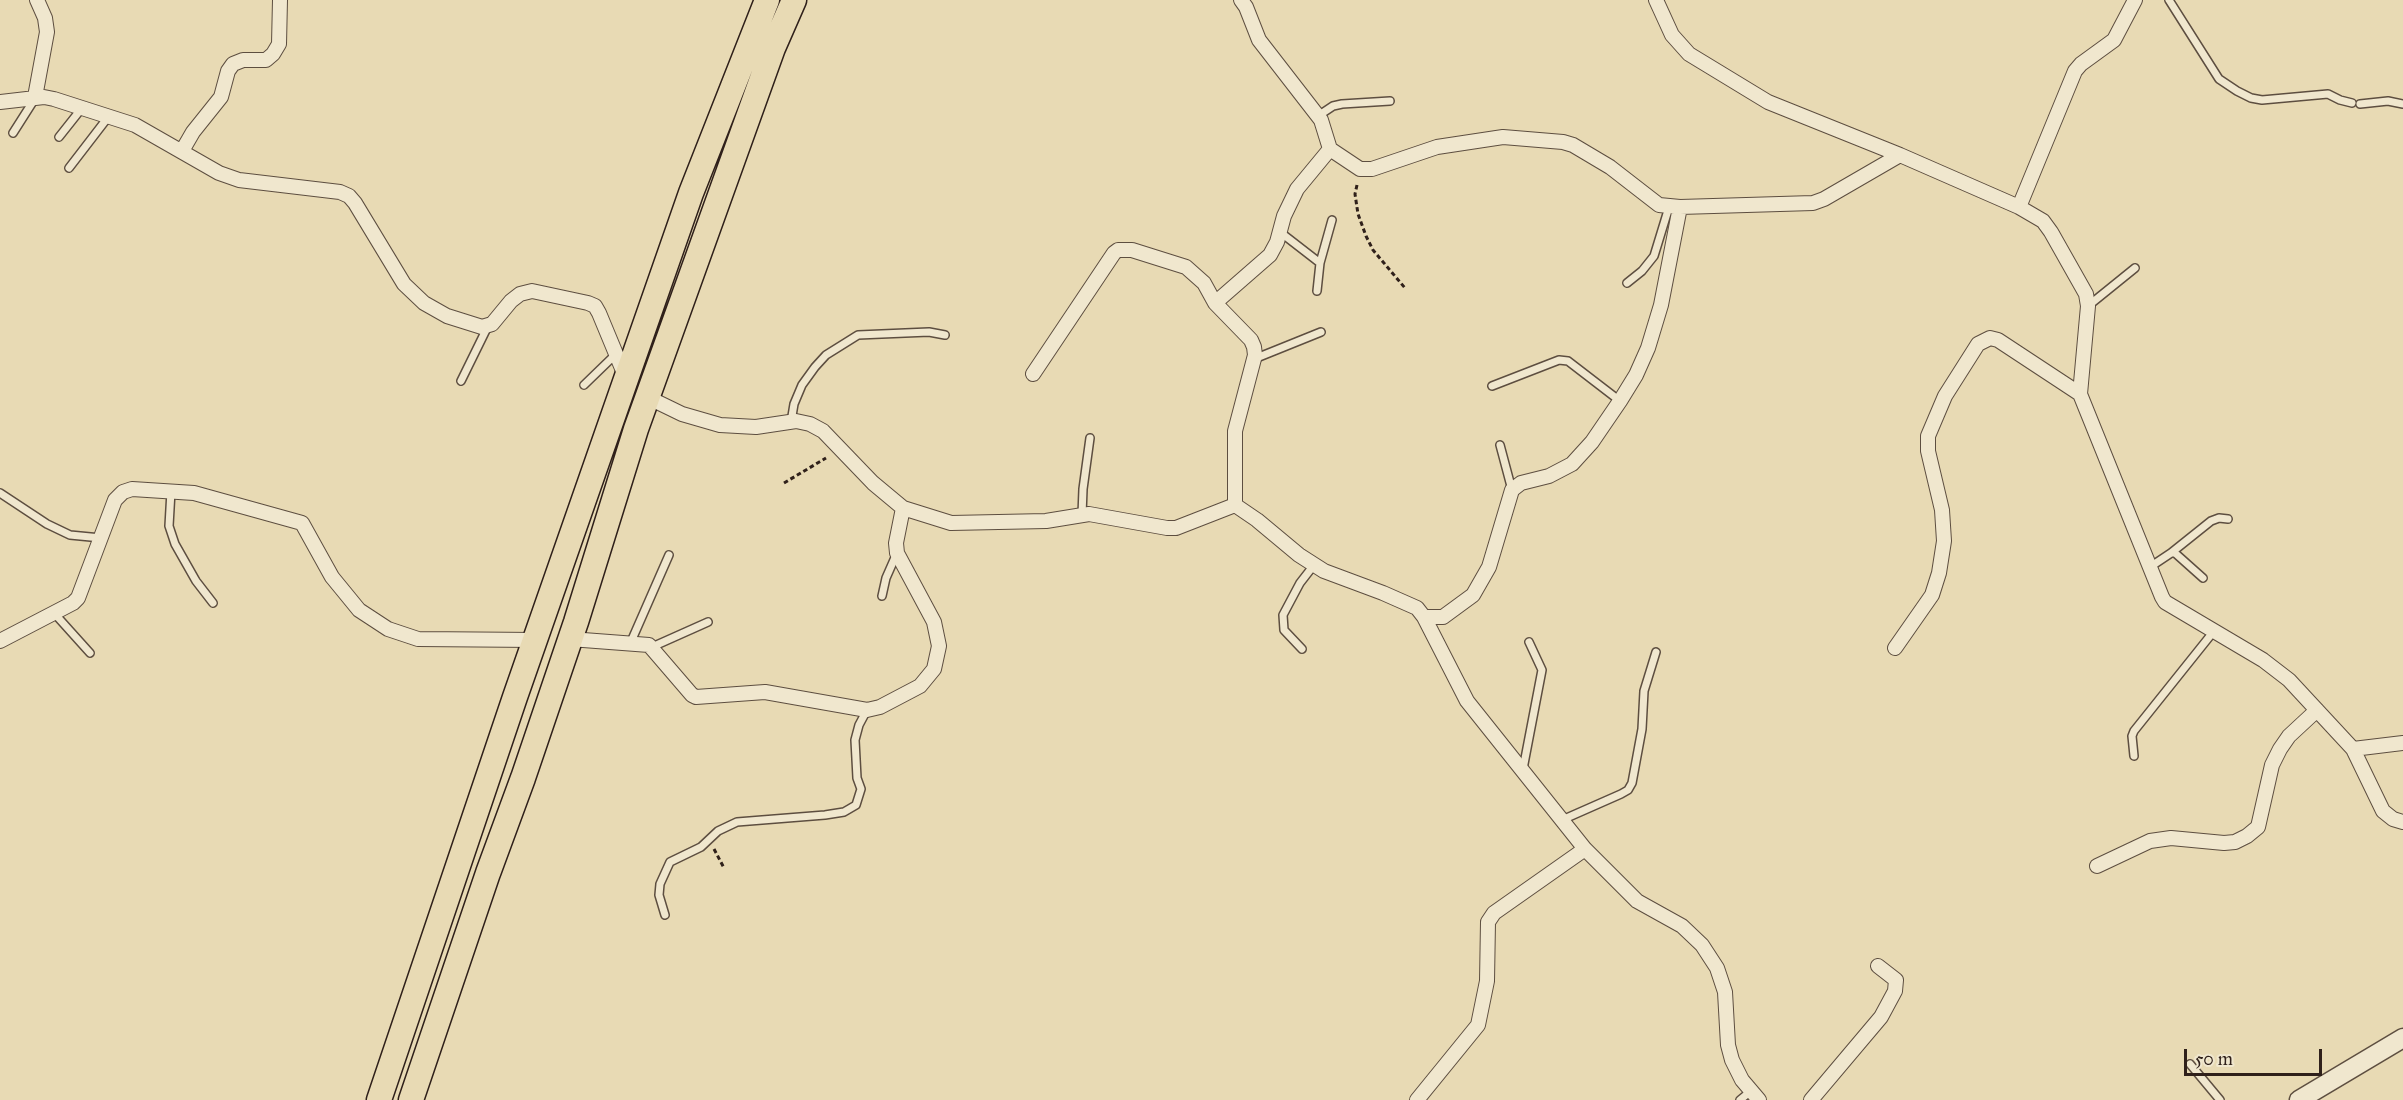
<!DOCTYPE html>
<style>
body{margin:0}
#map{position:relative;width:2403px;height:1100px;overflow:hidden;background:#e8dab4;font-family:"IM FELL Great Primer",serif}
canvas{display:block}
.scale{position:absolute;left:2184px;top:1049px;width:138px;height:27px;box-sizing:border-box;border:3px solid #2f201a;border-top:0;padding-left:8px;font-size:18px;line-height:21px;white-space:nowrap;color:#2f201a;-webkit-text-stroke:4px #f0e7ce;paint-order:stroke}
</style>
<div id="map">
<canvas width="2403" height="1100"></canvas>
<div class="scale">50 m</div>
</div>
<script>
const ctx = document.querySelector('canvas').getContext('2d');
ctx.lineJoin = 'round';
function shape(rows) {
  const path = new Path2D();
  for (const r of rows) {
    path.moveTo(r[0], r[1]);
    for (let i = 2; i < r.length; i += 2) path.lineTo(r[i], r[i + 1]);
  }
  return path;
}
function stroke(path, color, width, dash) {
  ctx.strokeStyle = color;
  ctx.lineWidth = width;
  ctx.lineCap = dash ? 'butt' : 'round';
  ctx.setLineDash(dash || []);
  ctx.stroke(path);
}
const service = shape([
 [2169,0,2219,79,2237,91,2251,98,2262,100,2328,94,2340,100,2352,103],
 [2360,104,2388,101,2403,104],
 [1318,116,1333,106,1342,104,1390,101],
 [13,133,34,100],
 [59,137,82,108],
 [69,168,109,116],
 [1280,232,1320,263],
 [1627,283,1642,271,1654,256,1669,207],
 [1317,291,1320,263,1332,220],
 [2088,306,2135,268],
 [1254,359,1321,332],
 [461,381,488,326],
 [584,385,616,354],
 [1492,386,1559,360,1568,361,1620,401],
 [791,422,794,404,802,385,815,367,826,355,858,335,929,332,945,335],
 [1500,445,1512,490],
 [171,491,169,526,175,544,196,581,213,603],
 [0,493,47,524,70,535,101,538],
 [1082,515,1083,489,1090,438],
 [2171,553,2211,521,2219,518,2228,519],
 [2150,567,2171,553,2175,553,2203,578],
 [882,596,886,578,897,553],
 [54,613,90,653],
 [630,644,669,555],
 [652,647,708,622],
 [1302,649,1284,630,1283,615,1300,583,1314,565],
 [2134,756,2132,736,2134,731,2214,631],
 [1523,769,1542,670,1529,642],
 [1562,820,1621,794,1628,790,1632,783,1642,729,1644,691,1656,652],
 [665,915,659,895,660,884,670,862,701,847,718,831,737,822,825,815,844,812,856,805,861,789,857,778,855,740,859,725,867,710],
 [2190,1064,2220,1100],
 [1740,1100,1751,1091]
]);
const minor = shape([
 [1241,0,1246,7,1259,40,1321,120,1330,149,1360,169,1372,169,1437,147,1503,137,1563,142,1573,145,1610,167,1659,205,1680,207,1813,203,1824,199,1900,155],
 [1656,0,1672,35,1689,54,1768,102,1900,155,2019,207,2043,221,2051,232,2086,294,2088,306,2080,394,2162,597,2165,602,2263,660,2289,680,2353,749,2383,811,2393,819,2403,822],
 [35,97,47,32,45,18,37,0],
 [0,102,44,97,54,99,135,125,219,173,239,180,340,192,349,196,355,203,404,284,424,303,447,316,482,327,492,324,511,301,520,294,532,291,588,303,595,306,599,313,626,378],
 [182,151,193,132,221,97,228,71,233,64,243,60,266,60,273,54,279,44,280,0],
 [2019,207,2075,71,2081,64,2114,40,2135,0],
 [1215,303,1270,255,1277,242,1284,216,1297,189,1330,149],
 [1033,374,1114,253,1118,250,1132,250,1186,267,1204,283,1215,303,1251,340,1254,347,1255,355,1235,431,1235,505],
 [647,397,682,414,720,425,756,427,796,421,810,424,823,431,873,483,903,508,951,523,1046,521,1089,514,1167,528,1176,528,1235,505,1257,520,1299,555,1324,571,1383,593,1417,608,1424,617,1467,701,1585,849,1637,901,1682,926,1702,945,1717,968,1725,992,1728,1045,1732,1060,1742,1080,1759,1100],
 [1424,617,1443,617,1473,595,1489,567,1512,490,1521,483,1549,476,1572,464,1592,442,1620,401,1636,375,1648,348,1661,305,1680,207],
 [570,639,649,645,692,695,696,697,765,692,867,710,880,707,920,686,934,669,939,646,934,622,897,553,896,543,903,508],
 [0,641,73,603,78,598,115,500,123,492,132,489,194,493,302,523,332,577,359,610,388,629,418,639,536,640],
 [1895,648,1932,595,1939,573,1944,541,1942,510,1928,451,1928,436,1945,396,1978,344,1990,338,1998,340,2080,394],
 [2353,749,2403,743],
 [2097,866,2150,841,2171,838,2224,843,2235,842,2247,836,2258,827,2272,765,2280,749,2289,736,2317,710],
 [1417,1100,1478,1025,1487,981,1488,922,1494,913,1585,849],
 [1811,1100,1881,1017,1895,991,1896,980,1878,966]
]);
const tertiary = shape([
 [2299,1100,2403,1038]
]);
const trunk = shape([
 [379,1100,515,697,691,193,767,0],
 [411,1100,488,873,523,778,576,622,636,429,773,48,794,0]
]);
stroke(service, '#5d4e40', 10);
stroke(minor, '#5d4e40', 16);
stroke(tertiary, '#5d4e40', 21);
stroke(trunk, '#2f201a', 27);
stroke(shape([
 [1357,185,1355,194,1358,214,1366,236,1373,250,1405,288],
 [784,483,826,458],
 [714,849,724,868]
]), '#2f201a', 3, [4.5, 3]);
stroke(service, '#f0e7ce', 7);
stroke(minor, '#f0e7ce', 14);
stroke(tertiary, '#f0e7ce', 18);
stroke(trunk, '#e8dab4', 24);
</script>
